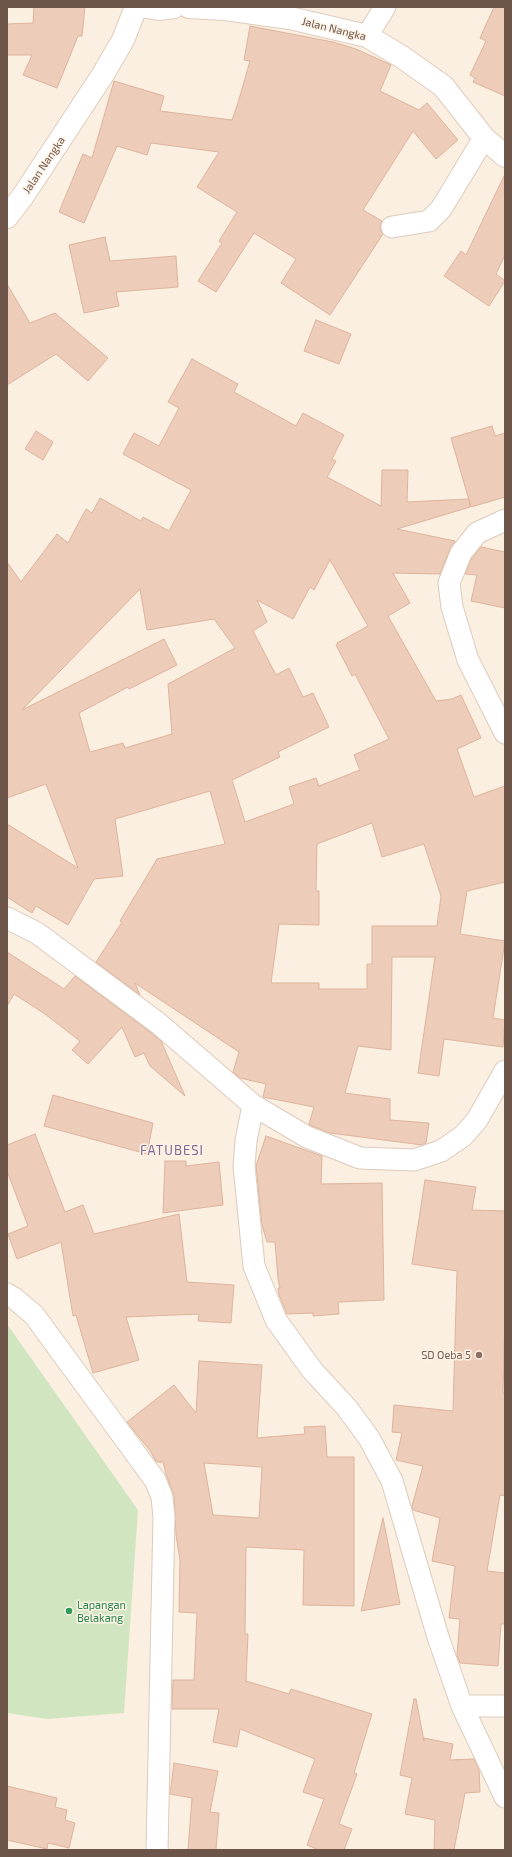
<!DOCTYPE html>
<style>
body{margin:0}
#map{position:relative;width:512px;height:1857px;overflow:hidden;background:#faefe0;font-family:"Exo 2",sans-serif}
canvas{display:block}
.frame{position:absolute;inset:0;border:8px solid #6e554a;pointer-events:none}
</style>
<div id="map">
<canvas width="512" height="1857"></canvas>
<div class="frame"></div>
</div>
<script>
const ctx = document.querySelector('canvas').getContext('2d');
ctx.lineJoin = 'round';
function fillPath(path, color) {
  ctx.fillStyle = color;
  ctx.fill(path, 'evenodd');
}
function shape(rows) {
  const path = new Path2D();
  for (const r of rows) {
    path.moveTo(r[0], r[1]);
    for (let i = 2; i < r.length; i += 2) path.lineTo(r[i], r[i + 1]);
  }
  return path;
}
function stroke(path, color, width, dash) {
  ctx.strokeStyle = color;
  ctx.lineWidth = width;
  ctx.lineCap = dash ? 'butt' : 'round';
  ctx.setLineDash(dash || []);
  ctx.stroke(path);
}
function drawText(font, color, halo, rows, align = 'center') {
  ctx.font = font + ' "Exo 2",sans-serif';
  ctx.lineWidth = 3;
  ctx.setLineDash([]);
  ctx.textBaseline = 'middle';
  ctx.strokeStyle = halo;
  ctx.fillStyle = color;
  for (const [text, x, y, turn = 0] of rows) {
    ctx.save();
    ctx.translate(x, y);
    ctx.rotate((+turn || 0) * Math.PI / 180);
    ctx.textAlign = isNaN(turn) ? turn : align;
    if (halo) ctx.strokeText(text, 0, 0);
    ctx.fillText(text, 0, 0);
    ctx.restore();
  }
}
fillPath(shape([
 [7,1324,138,1510,124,1713,47,1719,7,1713]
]), '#d1e6c0');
const building = shape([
 [34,7,85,7,82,36,78,36,57,88,23,75,32,55,7,55,7,24,33,23,34,7],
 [494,7,505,7,505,96,473,82,475,78,470,75,486,41,480,38,494,7],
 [250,26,333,42,356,49,391,65,380,91,419,110,427,103,458,140,436,159,413,131,363,210,382,221,380,229,383,234,330,315,281,283,296,259,254,233,216,292,198,281,222,243,219,241,237,212,197,187,219,152,151,143,147,155,117,146,84,223,59,212,83,154,92,158,114,81,164,96,160,111,232,120,238,103,250,61,244,60,250,26],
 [505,174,505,255,496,274,505,281,489,306,444,276,461,251,466,255,505,174],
 [105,237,110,261,176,256,178,287,116,292,119,306,84,313,69,245,105,237],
 [7,284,30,323,55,313,108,358,88,381,56,354,7,385,7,284],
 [316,320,351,334,339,364,304,351,316,320],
 [192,359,238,384,234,392,296,426,303,413,344,435,332,459,336,461,327,477,381,506,382,470,408,470,407,502,469,499,470,507,397,529,455,541,450,549,440,574,393,573,410,603,388,616,436,701,452,699,461,695,481,738,457,749,474,797,505,786,505,882,467,891,460,934,505,941,493,1018,505,1020,503,1047,444,1039,439,1076,418,1073,435,957,392,957,391,1050,358,1046,345,1093,390,1099,390,1120,429,1123,426,1143,422,1145,330,1133,312,1126,309,1124,314,1107,263,1097,266,1084,240,1078,233,1072,239,1052,135,983,140,995,96,962,122,922,120,921,157,859,225,844,210,791,115,819,123,876,94,879,68,925,36,906,32,913,7,897,7,824,78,868,46,784,7,798,7,562,21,582,57,534,68,543,86,509,92,513,100,498,141,521,143,517,169,531,191,490,123,454,134,433,159,446,179,408,168,402,192,359],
 [330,560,368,626,337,643,338,644,336,645,352,676,355,674,389,739,354,755,360,770,319,786,316,778,289,787,294,804,245,822,232,780,280,757,278,752,329,727,313,693,303,697,289,668,276,675,253,631,267,622,257,600,293,619,310,587,314,590,330,560],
 [140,589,147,630,214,619,235,648,168,684,172,734,125,748,123,743,90,752,79,713,128,687,129,689,177,665,164,639,22,710,140,589],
 [372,823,382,857,424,844,441,896,437,926,372,926,372,964,367,964,367,989,319,989,319,983,271,983,279,924,319,925,319,891,316,891,317,844,372,823],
 [492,426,495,436,505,433,505,497,471,507,451,438,492,426],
 [36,431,53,442,43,460,25,449,36,431],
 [481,547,505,552,505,608,471,601,477,575,465,574,471,559,481,547],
 [7,952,64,989,75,976,150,1032,161,1041,185,1096,150,1066,144,1053,135,1057,122,1027,88,1064,72,1050,80,1041,45,1014,14,994,7,1006,7,952],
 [53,1095,153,1123,147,1154,44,1126,53,1095],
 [35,1134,65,1212,83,1205,94,1234,179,1214,187,1282,234,1285,231,1323,198,1321,199,1314,126,1317,139,1360,93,1373,76,1315,73,1316,61,1242,17,1259,8,1234,28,1226,7,1171,7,1145,35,1134],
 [266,1136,322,1156,321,1184,382,1183,384,1300,338,1302,339,1314,313,1316,313,1313,287,1314,279,1295,278,1288,280,1288,278,1279,275,1242,267,1242,262,1225,256,1166,266,1136],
 [165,1161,186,1161,186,1166,219,1162,223,1205,163,1213,165,1161],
 [425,1180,476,1187,472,1210,505,1211,505,1317,503,1393,505,1394,505,1496,500,1495,487,1571,505,1573,505,1624,501,1624,498,1666,460,1663,457,1655,460,1619,449,1618,455,1566,432,1561,440,1518,413,1510,412,1506,423,1466,396,1460,402,1433,392,1432,394,1405,453,1411,457,1271,412,1264,425,1180],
 [199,1361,262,1365,257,1438,305,1434,304,1427,325,1426,327,1457,354,1457,354,1606,303,1605,304,1550,246,1547,245,1634,248,1634,246,1681,289,1694,291,1689,372,1714,354,1773,357,1774,339,1824,352,1829,344,1850,319,1850,307,1845,324,1799,303,1792,315,1759,240,1729,237,1747,213,1742,219,1709,172,1709,173,1680,194,1680,197,1613,179,1612,180,1560,176,1535,174,1496,166,1474,163,1462,156,1462,151,1452,127,1422,174,1385,196,1413,199,1361],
 [204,1463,262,1467,259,1518,213,1515,204,1463],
 [383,1518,400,1604,361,1611,383,1518],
 [414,1699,416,1699,424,1741,424,1738,453,1744,450,1760,474,1759,479,1769,480,1792,465,1793,454,1850,434,1850,435,1820,405,1814,412,1778,400,1775,414,1699],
 [174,1763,218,1771,210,1812,219,1813,216,1850,188,1850,192,1798,170,1794,174,1763],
 [7,1786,57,1798,55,1807,67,1810,65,1820,75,1823,69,1848,48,1843,47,1849,7,1840,7,1786]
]);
fillPath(building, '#edccba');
stroke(building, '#deb39c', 1);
const street = shape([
 [367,36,385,7],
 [392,227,429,221,441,209,484,138],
 [505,520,477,533,461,553,449,583,452,607,468,660,505,733],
 [7,918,37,933,158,1023,253,1105,307,1137,360,1158,414,1160,441,1151,463,1136,477,1120,505,1071],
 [253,1105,246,1141,244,1166,254,1266,276,1320,312,1370,347,1408,369,1438,392,1481,438,1637,462,1706,505,1797],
 [7,1294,14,1298,34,1315,155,1480,162,1497,164,1517,157,1850],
 [462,1706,505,1706]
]);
const secondary = shape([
 [147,7,159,9,174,7],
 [189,7,225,9,290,18,367,36,402,57,443,86,484,138,505,156],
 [7,217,23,196,102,76,123,40,136,7]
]);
stroke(street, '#ddcbbd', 23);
stroke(secondary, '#e1ccbc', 24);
stroke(street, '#fff', 21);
stroke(secondary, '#fff', 22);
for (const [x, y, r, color] of [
 [479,1355,4,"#8d6e63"],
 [69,1611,4,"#2e9e5b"]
]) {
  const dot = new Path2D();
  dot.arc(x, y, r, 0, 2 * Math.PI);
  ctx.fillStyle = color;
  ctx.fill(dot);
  stroke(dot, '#fdf3e6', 1.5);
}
drawText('11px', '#6e554a', '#fdf3e6', [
 ["Jalan Nangka",334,29,14],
 ["Jalan Nangka",44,165,-56]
]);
drawText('11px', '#785e54', '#fdf3e6', [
 ["SD Oeba 5",471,1355]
], 'right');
drawText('11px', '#27864d', '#fdf3e6', [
 ["Lapangan",77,1605],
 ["Belakang",77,1618]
], 'left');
ctx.letterSpacing = '1px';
drawText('13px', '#816691', '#fdf3e6', [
 ["FATUBESI",172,1151]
]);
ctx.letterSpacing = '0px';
</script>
